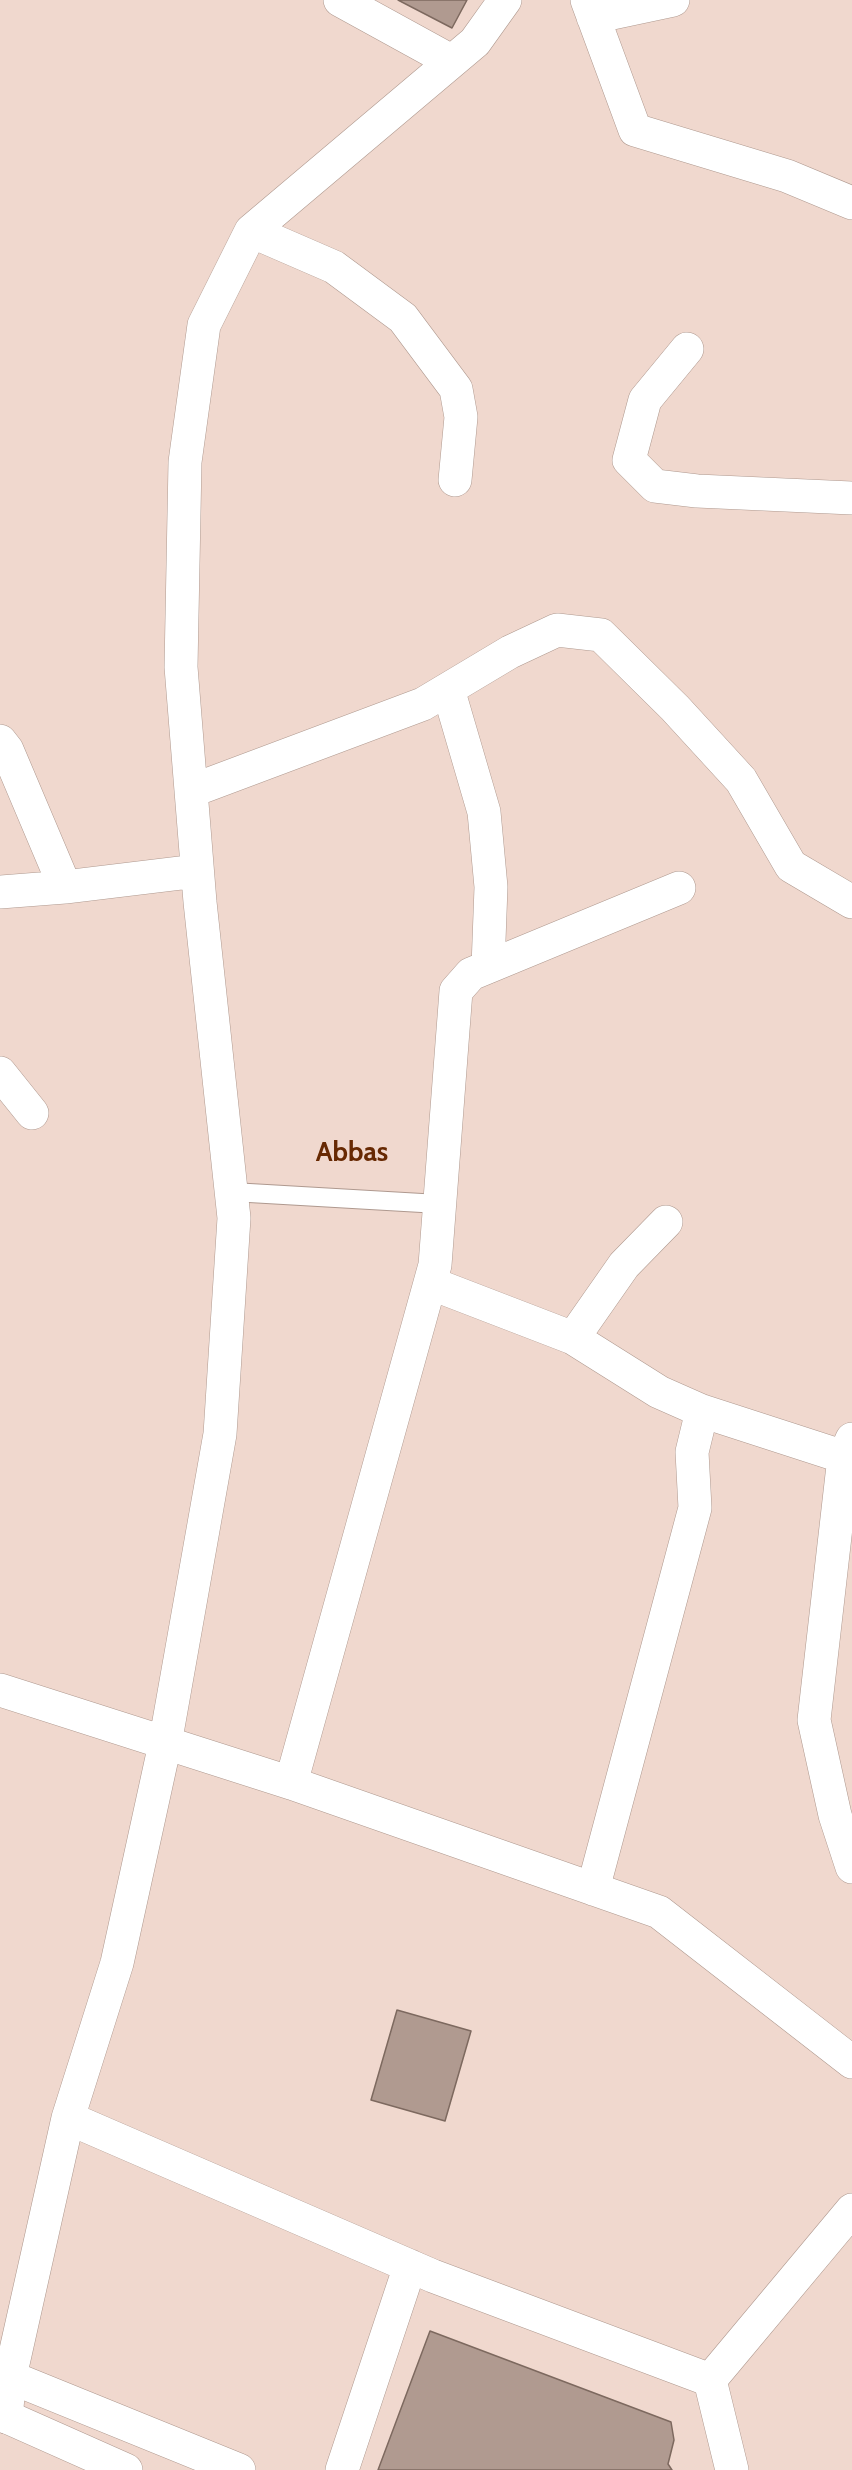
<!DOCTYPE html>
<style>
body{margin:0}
canvas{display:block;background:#f0d8ce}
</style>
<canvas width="852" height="2470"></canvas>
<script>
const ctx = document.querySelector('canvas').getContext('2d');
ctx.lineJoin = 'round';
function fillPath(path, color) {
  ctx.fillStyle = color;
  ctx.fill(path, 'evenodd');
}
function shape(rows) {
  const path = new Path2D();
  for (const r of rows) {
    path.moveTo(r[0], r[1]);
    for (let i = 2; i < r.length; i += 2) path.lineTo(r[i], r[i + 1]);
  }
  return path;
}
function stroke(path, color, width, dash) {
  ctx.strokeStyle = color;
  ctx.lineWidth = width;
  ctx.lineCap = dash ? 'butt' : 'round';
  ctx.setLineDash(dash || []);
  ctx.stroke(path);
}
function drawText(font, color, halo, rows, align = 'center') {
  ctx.font = font + ' Cabin,sans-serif';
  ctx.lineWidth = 5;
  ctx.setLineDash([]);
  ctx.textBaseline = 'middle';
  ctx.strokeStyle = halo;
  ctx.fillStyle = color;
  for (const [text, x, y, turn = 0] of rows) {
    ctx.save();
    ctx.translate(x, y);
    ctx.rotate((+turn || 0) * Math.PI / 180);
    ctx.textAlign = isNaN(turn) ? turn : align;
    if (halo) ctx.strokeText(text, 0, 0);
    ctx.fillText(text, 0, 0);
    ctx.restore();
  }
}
const building = shape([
 [398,0,467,0,452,28,398,0],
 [397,2010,471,2031,445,2121,371,2100,397,2010],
 [430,2331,671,2422,674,2440,668,2464,672,2470,378,2470,430,2331]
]);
fillPath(building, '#b09a90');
stroke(building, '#7d695f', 1.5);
const service = shape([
 [232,1192,439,1204]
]);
const minor = shape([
 [340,0,451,61],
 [587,0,635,130,787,176,852,203],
 [593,17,673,0],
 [251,231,334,267,403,318,456,389,461,417,455,480],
 [687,349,645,400,629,460,655,486,697,491,852,498],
 [448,689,484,812,491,887,488,967],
 [0,741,7,750,65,887],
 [191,791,423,704,510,652,557,630,601,635,675,708,741,780,791,866,852,902],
 [0,892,65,887,197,871],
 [0,1073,32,1113],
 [430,1283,573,1338,659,1392,702,1411,844,1457],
 [573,1338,624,1265,666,1222],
 [852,1439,844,1457,814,1720,835,1815,852,1867],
 [0,1690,291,1783,659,1912,852,2062],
 [291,1783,435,1265,456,991,471,974,679,888],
 [593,1889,695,1508,692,1452,702,1411],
 [68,2118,433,2276,710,2380],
 [710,2380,852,2210],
 [710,2380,732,2470],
 [6,2417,10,2377,68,2118,117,1963,165,1744,220,1434,234,1218,200,902,181,667,185,462,204,325,251,231,475,42,505,0],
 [342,2470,410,2266]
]);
const secondary = shape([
 [0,2373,239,2470],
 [0,2414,126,2470]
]);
stroke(service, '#af998f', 20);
stroke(minor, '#af998f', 34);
stroke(secondary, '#af998f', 34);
stroke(service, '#fff', 18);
stroke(minor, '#fff', 33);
stroke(secondary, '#fff', 33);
drawText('bold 27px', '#672903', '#f0d8ce', [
 ["Abbas",352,1153]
]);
</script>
